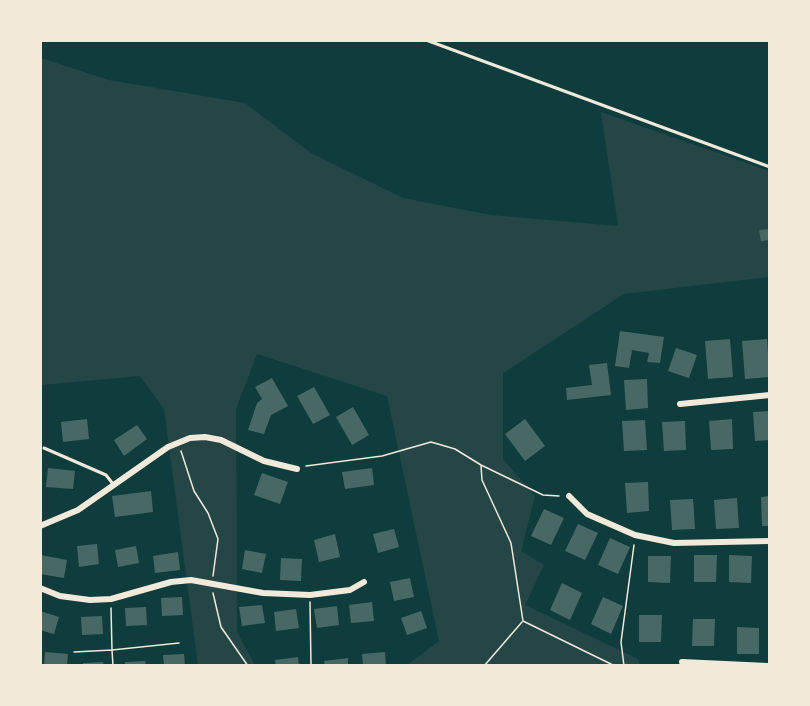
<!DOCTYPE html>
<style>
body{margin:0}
#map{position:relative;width:810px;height:706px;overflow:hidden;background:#0f3d3e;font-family:"Archivo Narrow",sans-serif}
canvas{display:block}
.frame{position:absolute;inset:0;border:42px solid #f1e9da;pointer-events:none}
</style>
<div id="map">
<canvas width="810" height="706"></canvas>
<div class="frame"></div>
</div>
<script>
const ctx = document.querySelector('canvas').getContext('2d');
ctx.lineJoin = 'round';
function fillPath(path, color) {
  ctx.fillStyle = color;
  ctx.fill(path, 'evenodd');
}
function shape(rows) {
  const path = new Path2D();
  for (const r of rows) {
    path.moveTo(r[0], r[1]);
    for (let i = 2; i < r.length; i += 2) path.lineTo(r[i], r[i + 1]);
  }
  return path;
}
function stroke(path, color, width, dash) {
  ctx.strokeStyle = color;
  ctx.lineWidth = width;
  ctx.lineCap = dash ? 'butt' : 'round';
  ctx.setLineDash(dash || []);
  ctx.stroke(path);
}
fillPath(shape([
 [41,58,109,80,245,103,311,153,403,198,491,215,618,226,601,112,769,171,769,277,624,294,503,373,503,459,535,496,521,551,544,565,525,605,638,659,640,665,407,665,439,641,387,396,257,354,236,409,237,632,255,665,198,665,164,409,140,376,41,385]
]), '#244646');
fillPath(shape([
 [770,229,770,240,761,241,759,230],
 [620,331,664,337,660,363,647,362,649,353,632,350,629,368,615,366],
 [730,339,733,377,708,379,705,341],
 [767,339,770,377,745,379,742,341],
 [676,348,697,355,689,378,668,371],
 [607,363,611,395,567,400,566,388,592,385,589,365],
 [272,378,288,406,271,415,264,434,248,430,257,403,262,399,255,387],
 [647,379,648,408,626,410,624,380],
 [314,387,330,415,313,424,297,396],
 [353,407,369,435,352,445,336,417],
 [770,411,770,440,755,441,753,412],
 [87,419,89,439,63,442,61,422],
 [525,419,545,446,525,461,505,434],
 [732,419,733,449,711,450,709,421],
 [645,420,647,450,624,451,622,421],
 [685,421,686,450,664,451,662,422],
 [137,425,147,439,124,456,114,440],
 [48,468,75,471,73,489,46,487],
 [372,468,374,485,345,489,342,472],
 [262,473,288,482,280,504,254,495],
 [648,482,649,511,627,513,625,483],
 [151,491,153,512,115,517,112,496],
 [770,496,770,526,762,526,761,497],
 [737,498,739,528,716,529,714,500],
 [693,499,695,529,672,530,670,500],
 [544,509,564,518,551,545,531,536],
 [578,524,598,533,585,560,565,551],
 [394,529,399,547,378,553,373,534],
 [335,534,340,557,319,562,314,540],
 [610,538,630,547,618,574,598,565],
 [97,544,99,564,79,567,77,546],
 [136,546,139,563,118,567,115,550],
 [245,550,266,554,262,573,242,569],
 [178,552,180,570,155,573,153,556],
 [41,555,67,560,64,578,40,574],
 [694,555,717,555,716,582,694,582],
 [729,555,752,556,751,583,729,582],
 [648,556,671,556,670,583,648,582],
 [281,558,302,559,301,581,280,580],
 [410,578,414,597,394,601,390,582],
 [562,583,582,593,570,620,550,610],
 [182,597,183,615,162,616,161,598],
 [603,597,623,606,611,634,591,624],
 [372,602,374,621,351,623,349,605],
 [262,605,265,623,242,626,239,607],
 [337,606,339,625,317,628,314,609],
 [146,607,147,625,126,626,125,608],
 [296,609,299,628,276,631,274,612],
 [40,611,59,617,54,634,40,630],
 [421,611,427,628,407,635,401,618],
 [639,615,662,615,661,642,639,642],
 [102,616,103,634,82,635,81,617],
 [693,619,715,619,714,646,692,646],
 [737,627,759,628,759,654,737,654],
 [45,652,68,654,67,666,44,666],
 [385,652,386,666,363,666,362,654],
 [184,654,185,666,164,666,163,655],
 [298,657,299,666,276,666,275,660],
 [348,658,348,666,325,666,324,661],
 [145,661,146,666,125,666,125,662],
 [103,662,104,666,83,666,83,663]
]), '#486865');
stroke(shape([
 [181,451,194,491,208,513,218,539,213,576],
 [306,466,382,456,431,442,455,449,481,465,543,495,559,496],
 [481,466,482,480,511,543,523,621,615,666],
 [213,593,221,627,248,666],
 [310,602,311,666],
 [111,608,112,650,179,643],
 [74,652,112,650,113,666],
 [484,666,522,622],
 [624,666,621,642,634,545]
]), '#f1e9da', 1.5);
stroke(shape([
 [426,40,770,167],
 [44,448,106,475,113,484]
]), '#f1e9da', 3);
stroke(shape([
 [680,404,770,395],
 [569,496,587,514,635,535,674,543,770,541],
 [40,526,78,510,168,447,190,438,205,437,221,440,264,461,297,469],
 [40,588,60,596,90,600,111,599,171,582,191,580,263,593,310,595,350,590,364,582],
 [682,662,768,666]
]), '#f1e9da', 6);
</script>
